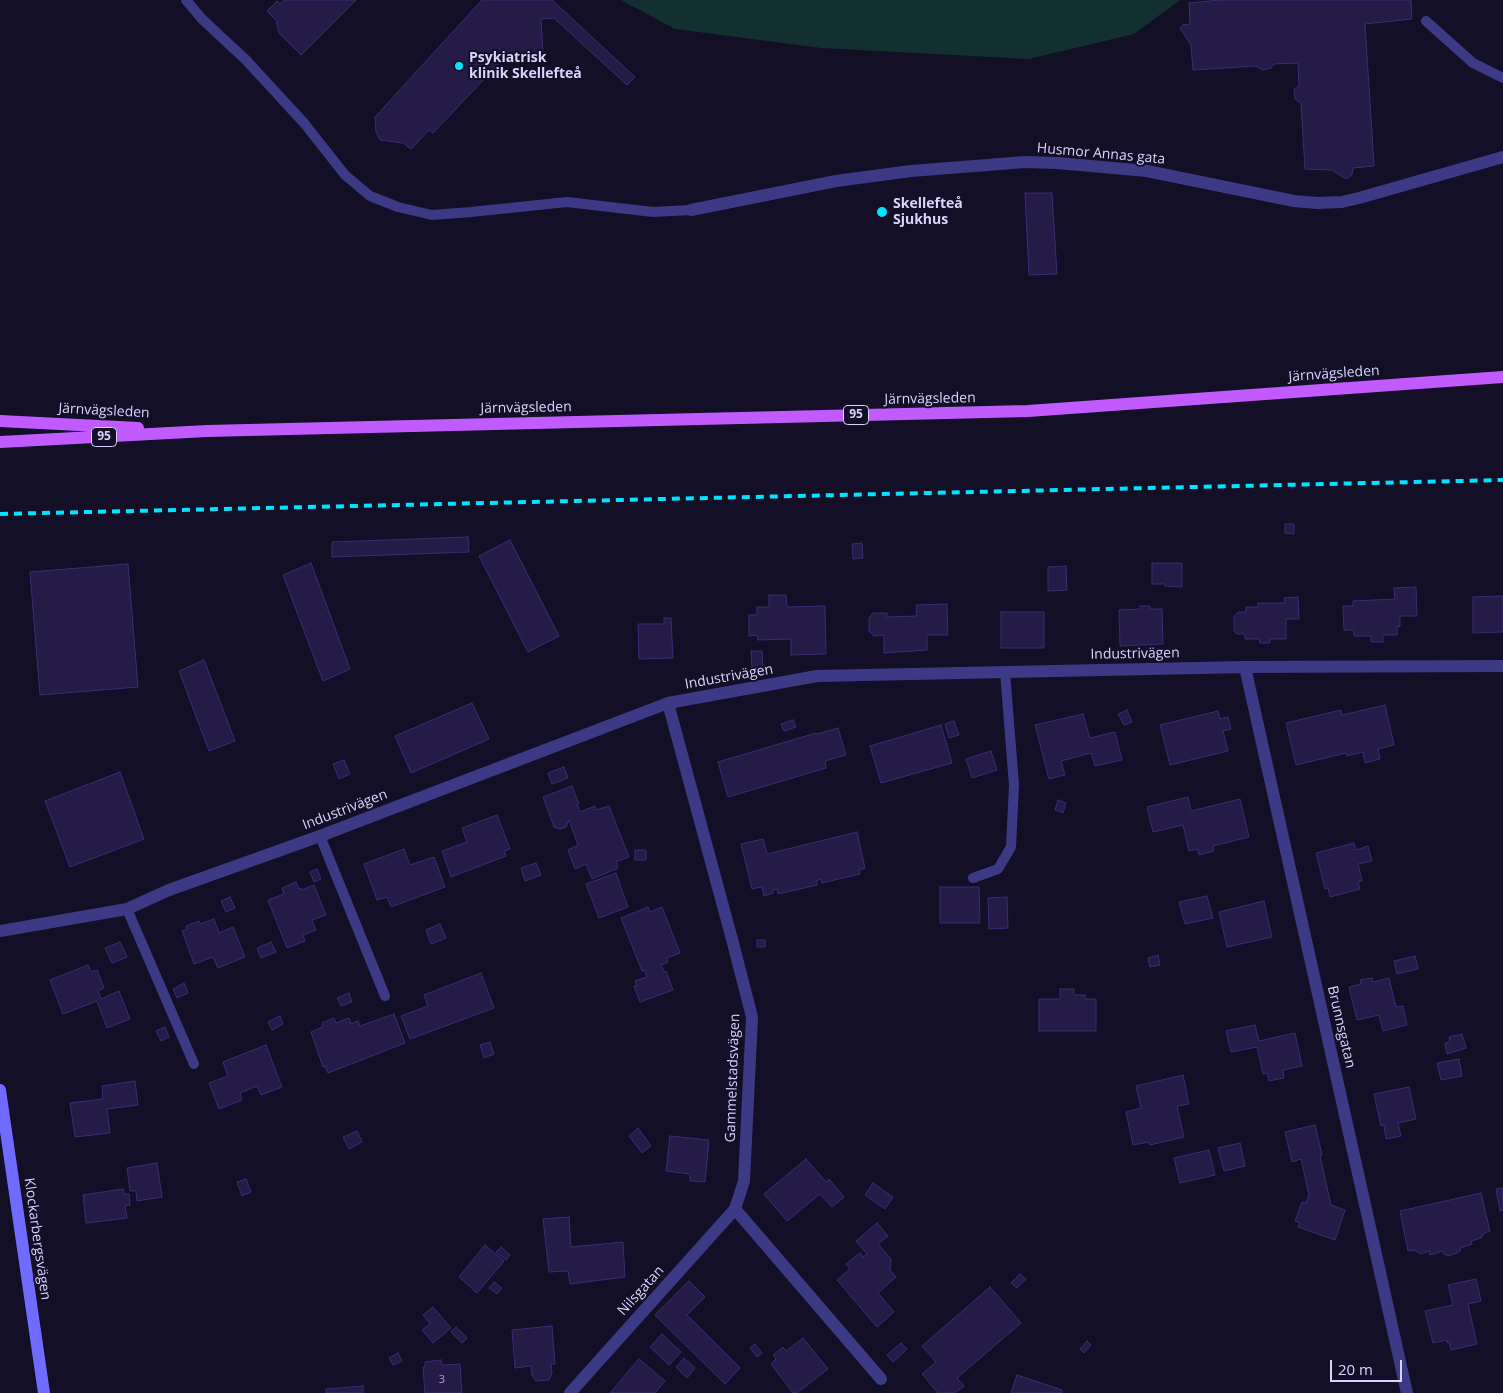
<!DOCTYPE html>
<meta charset="utf-8">
<style>
body{margin:0}
#map{position:relative;width:1503px;height:1393px;overflow:hidden;background:#130f26;font-family:"Open Sans",sans-serif}
canvas{display:block}
.scale{position:absolute;left:1330px;top:1360px;width:72px;height:22px;box-sizing:border-box;border:2px solid #d9d4ff;border-top:0;padding-left:6px;font-size:15px;line-height:18px;white-space:nowrap;color:#d9d4ff;-webkit-text-stroke:4px #130f26;paint-order:stroke}
</style>
<div id="map">
<canvas width="1503" height="1393"></canvas>
<div class="scale">20 m</div>
</div>
<script>
const ctx = document.querySelector('canvas').getContext('2d');
ctx.lineJoin = 'round';
function fillPath(path, color) {
  ctx.fillStyle = color;
  ctx.fill(path, 'evenodd');
}
function shape(rows) {
  const path = new Path2D();
  for (const r of rows) {
    path.moveTo(r[0], r[1]);
    for (let i = 2; i < r.length; i += 2) path.lineTo(r[i], r[i + 1]);
  }
  return path;
}
function stroke(path, color, width, dash) {
  ctx.strokeStyle = color;
  ctx.lineWidth = width;
  ctx.lineCap = dash ? 'butt' : 'round';
  ctx.setLineDash(dash || []);
  ctx.stroke(path);
}
function drawText(font, color, halo, rows, align = 'center') {
  ctx.font = font + ' "Open Sans",sans-serif';
  ctx.lineWidth = 4;
  ctx.setLineDash([]);
  ctx.textBaseline = 'middle';
  ctx.strokeStyle = halo;
  ctx.fillStyle = color;
  for (const [text, x, y, turn = 0] of rows) {
    ctx.save();
    ctx.translate(x, y);
    ctx.rotate((+turn || 0) * Math.PI / 180);
    ctx.textAlign = isNaN(turn) ? turn : align;
    if (halo) ctx.strokeText(text, 0, 0);
    ctx.fillText(text, 0, 0);
    ctx.restore();
  }
}
fillPath(shape([
 [621,0,1180,0,1134,34,1029,59,821,48,675,29]
]), '#12302f');
const building = shape([
 [284,0,356,0,301,55,279,33,276,20,267,11,277,1,280,4,284,0],
 [482,0,552,0,635,77,627,85,554,18,541,19,543,52,506,56,433,133,429,130,411,149,403,143,380,140,376,132,375,117,482,0],
 [1219,0,1411,0,1412,19,1365,24,1374,166,1353,168,1352,175,1348,178,1344,178,1332,170,1305,169,1301,103,1295,99,1294,90,1299,86,1298,63,1274,64,1271,68,1262,70,1256,66,1193,70,1191,45,1180,28,1183,25,1190,24,1189,3,1219,0],
 [1025,193,1052,193,1057,274,1029,275,1025,193],
 [1285,524,1294,524,1294,534,1285,533,1285,524],
 [468,537,469,552,332,557,332,542,468,537],
 [510,540,559,636,528,652,479,556,510,540],
 [862,543,863,558,853,559,852,544,862,543],
 [311,563,350,669,323,681,283,575,311,563],
 [1152,563,1182,563,1182,587,1165,586,1165,584,1152,584,1152,563],
 [128,564,138,687,40,695,30,572,128,564],
 [1066,566,1067,590,1048,591,1048,567,1066,566],
 [1416,587,1417,616,1400,616,1400,626,1397,627,1397,635,1383,635,1383,642,1371,642,1371,636,1354,636,1354,630,1344,630,1343,606,1353,606,1353,601,1395,599,1394,588,1416,587],
 [769,595,786,595,787,607,825,606,826,654,791,655,791,639,758,640,757,635,749,636,749,615,757,615,757,607,769,607,769,595],
 [1503,596,1503,632,1473,633,1473,597,1503,596],
 [1298,597,1299,619,1286,619,1286,639,1270,639,1270,643,1260,643,1259,639,1245,639,1245,634,1237,634,1234,631,1234,617,1238,612,1246,612,1246,607,1258,607,1258,603,1285,603,1284,598,1298,597],
 [947,604,948,635,927,635,927,650,884,653,884,635,874,636,869,631,869,618,873,613,887,613,887,617,917,616,916,605,947,604],
 [1140,606,1150,606,1150,609,1162,609,1163,644,1120,646,1119,610,1140,609,1140,606],
 [1001,612,1044,612,1044,648,1001,648,1001,612],
 [664,618,671,618,673,658,639,659,638,624,664,624,664,618],
 [751,651,762,651,763,670,752,670,751,651],
 [204,660,235,741,209,751,179,671,204,660],
 [472,703,489,739,411,773,395,736,472,703],
 [1385,705,1394,745,1378,749,1380,759,1365,763,1363,752,1347,756,1346,753,1296,765,1286,723,1341,710,1342,715,1385,705],
 [1127,710,1132,722,1124,725,1118,714,1127,710],
 [1218,711,1220,719,1228,717,1231,729,1223,731,1228,751,1170,765,1160,725,1218,711],
 [1083,714,1090,738,1115,732,1122,760,1095,766,1091,753,1061,761,1065,775,1049,779,1035,725,1083,714],
 [793,720,796,727,784,731,781,724,793,720],
 [954,721,959,735,949,738,945,724,954,721],
 [941,725,952,763,881,783,870,746,941,725],
 [838,728,846,755,825,761,826,768,728,797,718,762,816,733,817,734,838,728],
 [991,751,997,770,972,778,966,759,991,751],
 [344,760,350,774,339,779,333,764,344,760],
 [564,767,568,778,552,784,548,773,564,767],
 [120,772,144,839,70,867,45,801,120,772],
 [572,786,579,804,577,805,580,812,595,806,596,810,609,806,629,857,616,862,618,868,592,879,586,864,575,869,568,850,578,845,569,820,566,827,560,829,554,827,543,797,572,786],
 [1188,797,1191,811,1240,799,1249,837,1213,846,1214,851,1199,855,1198,849,1189,851,1183,825,1153,832,1147,807,1188,797],
 [1058,800,1066,803,1063,813,1055,810,1058,800],
 [497,815,510,849,504,851,506,856,451,877,442,851,467,842,462,828,497,815],
 [857,832,865,868,859,870,860,874,822,883,821,879,816,881,817,885,778,894,777,889,773,890,773,893,764,896,762,887,752,889,741,844,763,839,767,854,857,832],
 [1354,843,1356,850,1368,846,1372,861,1358,864,1362,881,1358,882,1360,889,1330,897,1328,888,1325,889,1316,853,1354,843],
 [404,849,410,865,434,857,445,887,391,907,387,897,377,900,364,864,404,849],
 [635,850,646,850,646,860,635,860,635,850],
 [536,863,541,875,525,881,521,868,536,863],
 [317,869,321,879,314,882,310,872,317,869],
 [616,873,628,907,599,918,586,884,616,873],
 [296,882,299,889,300,888,301,890,314,885,326,915,312,920,316,930,303,935,305,941,287,948,268,900,284,894,282,888,296,882],
 [940,887,979,887,980,923,940,923,940,887],
 [1207,896,1213,918,1185,924,1179,902,1207,896],
 [230,897,235,908,226,912,221,901,230,897],
 [1007,897,1008,928,989,929,988,898,1007,897],
 [1264,901,1272,937,1227,947,1219,912,1264,901],
 [648,907,650,912,662,907,680,953,667,958,668,962,661,965,664,972,666,971,673,990,640,1002,634,986,637,985,635,981,647,977,644,970,642,971,621,918,648,907],
 [214,919,219,933,233,927,245,957,218,968,213,957,194,964,182,931,187,929,186,926,199,921,200,924,214,919],
 [440,924,446,938,431,944,426,930,440,924],
 [757,940,765,940,765,947,757,947,757,940],
 [120,942,127,957,112,963,105,948,120,942],
 [271,942,276,952,261,958,257,948,271,942],
 [1158,955,1160,965,1150,967,1148,958,1158,955],
 [1415,956,1418,969,1397,974,1394,961,1415,956],
 [88,965,91,972,97,970,104,988,98,991,101,999,119,991,130,1019,107,1028,97,1001,63,1014,50,980,88,965],
 [481,973,494,1008,410,1039,401,1016,428,1006,424,995,481,973],
 [1372,978,1373,982,1389,978,1396,1007,1403,1006,1407,1025,1383,1031,1379,1015,1357,1020,1349,987,1361,984,1360,980,1372,978],
 [184,983,188,993,177,998,173,989,184,983],
 [1060,989,1074,989,1074,995,1085,995,1085,999,1096,999,1096,1031,1039,1031,1039,999,1060,999,1060,989],
 [349,993,352,1002,341,1006,337,998,349,993],
 [394,1014,405,1043,328,1073,325,1066,323,1067,311,1032,323,1027,322,1023,334,1018,336,1023,349,1018,351,1024,358,1021,360,1026,394,1014],
 [280,1016,283,1024,272,1030,268,1022,280,1016],
 [1255,1025,1259,1041,1295,1033,1302,1066,1283,1070,1284,1078,1269,1081,1267,1073,1263,1074,1257,1047,1231,1052,1226,1031,1255,1025],
 [165,1027,169,1037,161,1041,156,1031,165,1027],
 [1462,1034,1466,1048,1447,1054,1445,1043,1450,1042,1449,1037,1462,1034],
 [490,1042,494,1054,484,1058,480,1045,490,1042],
 [266,1045,282,1087,261,1095,257,1086,240,1093,242,1100,219,1109,209,1083,228,1076,223,1062,266,1045],
 [1459,1059,1462,1076,1441,1080,1437,1063,1459,1059],
 [1183,1075,1189,1104,1177,1106,1184,1137,1150,1145,1149,1142,1133,1145,1126,1112,1141,1108,1136,1086,1183,1075],
 [135,1081,138,1105,107,1109,110,1133,75,1137,70,1103,103,1099,102,1086,135,1081],
 [1409,1087,1416,1119,1398,1123,1401,1136,1386,1139,1384,1125,1381,1126,1374,1094,1409,1087],
 [1315,1125,1322,1155,1320,1156,1331,1205,1345,1210,1335,1240,1298,1227,1300,1223,1295,1221,1302,1202,1306,1203,1309,1195,1301,1159,1292,1162,1285,1132,1315,1125],
 [638,1128,651,1146,642,1153,629,1136,638,1128],
 [357,1131,362,1142,349,1149,343,1137,357,1131],
 [670,1136,709,1140,705,1182,690,1181,690,1174,666,1171,670,1136],
 [1240,1143,1245,1166,1224,1171,1218,1148,1240,1143],
 [1209,1150,1215,1175,1180,1183,1174,1158,1209,1150],
 [806,1159,826,1182,829,1179,844,1197,832,1207,820,1194,787,1221,764,1194,806,1159],
 [157,1163,162,1197,137,1201,136,1191,130,1191,127,1168,157,1163],
 [246,1179,251,1192,242,1196,237,1182,246,1179],
 [873,1183,893,1197,885,1209,865,1195,873,1183],
 [1503,1188,1503,1210,1500,1211,1496,1189,1503,1188],
 [123,1189,124,1194,129,1194,130,1205,125,1206,127,1218,86,1223,83,1195,123,1189],
 [1481,1193,1490,1231,1484,1233,1481,1238,1471,1241,1472,1244,1460,1248,1461,1250,1457,1253,1448,1256,1444,1254,1443,1251,1430,1255,1429,1251,1421,1254,1414,1250,1408,1251,1400,1211,1481,1193],
 [569,1217,571,1247,623,1242,625,1277,570,1284,568,1271,549,1272,543,1219,569,1217],
 [877,1223,888,1236,878,1244,891,1259,890,1270,896,1277,878,1293,894,1312,877,1327,837,1280,850,1269,846,1264,860,1253,863,1257,867,1254,856,1241,877,1223],
 [485,1245,504,1261,477,1293,459,1277,485,1245],
 [501,1247,510,1255,506,1260,496,1252,501,1247],
 [1020,1274,1026,1279,1017,1288,1011,1283,1020,1274],
 [1476,1279,1481,1301,1468,1304,1477,1344,1451,1350,1449,1342,1447,1343,1447,1340,1433,1343,1425,1311,1453,1305,1448,1285,1476,1279],
 [689,1281,705,1297,687,1315,740,1368,725,1384,655,1315,689,1281],
 [494,1282,502,1288,497,1294,489,1288,494,1282],
 [990,1287,1021,1323,957,1378,964,1386,955,1393,938,1393,922,1374,936,1362,922,1346,990,1287],
 [433,1307,451,1328,433,1343,422,1330,430,1324,423,1315,433,1307],
 [552,1326,555,1364,551,1364,552,1373,549,1380,536,1381,532,1375,531,1366,515,1368,512,1330,552,1326],
 [456,1327,467,1338,462,1343,451,1332,456,1327],
 [662,1334,681,1352,669,1365,650,1347,662,1334],
 [803,1338,828,1369,797,1393,793,1393,771,1364,776,1359,773,1355,783,1347,786,1351,803,1338],
 [1087,1341,1091,1345,1084,1353,1080,1349,1087,1341],
 [901,1343,907,1349,893,1362,887,1355,901,1343],
 [755,1344,762,1353,757,1357,750,1348,755,1344],
 [398,1353,402,1361,393,1365,389,1358,398,1353],
 [684,1358,695,1368,687,1378,676,1367,684,1358],
 [639,1359,665,1381,655,1393,610,1393,639,1359],
 [441,1360,442,1365,460,1364,462,1393,425,1393,423,1367,425,1367,425,1362,441,1360],
 [1017,1375,1062,1390,1062,1393,1011,1393,1017,1375],
 [363,1386,363,1393,326,1393,326,1389,363,1386]
]);
fillPath(building, '#241b47');
stroke(building, '#3b2d73', 1);
stroke(shape([
 [186,0,202,19,246,60,304,123,345,175,370,196,398,207,432,215,471,212,567,202,653,212,691,210],
 [1426,21,1473,63,1503,78],
 [320,836,385,996],
 [973,878,998,869,1011,847,1014,785,1005,672],
 [127,909,194,1064]
]), '#3d3a85', 10);
stroke(shape([
 [691,210,836,181,911,171,1025,162,1057,163,1147,171,1294,201,1317,203,1342,202,1359,198,1503,157],
 [1245,667,1407,1393],
 [668,703,733,943,752,1017,744,1181,735,1209,881,1379],
 [0,931,127,909,169,890,320,836,668,703,817,676,1245,667,1503,666],
 [570,1393,735,1209]
]), '#3d3a85', 12);
stroke(shape([
 [0,1090,44,1393]
]), '#6f6bff', 12);
stroke(shape([
 [0,421,138,428],
 [0,442,207,431,1028,411,1503,377]
]), '#c25bff', 12);
stroke(shape([
 [0,514,1503,480]
]), '#00e5ff', 4, [8, 6]);
for (const [x, y, r, color] of [
 [459,66,5,"#00e5ff"],
 [882,212,6,"#00e5ff"]
]) {
  const dot = new Path2D();
  dot.arc(x, y, r, 0, 2 * Math.PI);
  ctx.fillStyle = color;
  ctx.fill(dot);
  stroke(dot, '#130f26', 2);
}
drawText('11px', '#aca6d1', null, [
 ["3",442,1380]
]);
for (const [x, y, w] of [
 [856,415,25],
 [104,437,25]
]) {
  const box = new Path2D();
  box.roundRect(x - w / 2, y - 9.5, w, 19, 4);
  ctx.fillStyle = '#130f26';
  ctx.fill(box);
  stroke(box, '#d9d4ff', 1);
}
drawText('bold 12px', '#d9d4ff', null, [
 ["95",856,415],
 ["95",104,437]
]);
drawText('bold 14px', '#d9d4ff', '#130f26', [
 ["Psykiatrisk",469,58],
 ["klinik Skellefteå",469,74],
 ["Skellefteå",893,204],
 ["Sjukhus",893,220]
], 'left');
drawText('14px', '#d9d4ff', '#130f26', [
 ["Husmor Annas gata",1101,154,5],
 ["Järnvägsleden",1334,374,-4],
 ["Järnvägsleden",930,399,-1],
 ["Järnvägsleden",526,408,-1],
 ["Järnvägsleden",104,411,3],
 ["Industrivägen",1135,654,-1],
 ["Industrivägen",729,677,-10],
 ["Industrivägen",345,810,-21],
 ["Brunnsgatan",1341,1027,77],
 ["Gammelstadsvägen",733,1078,-88],
 ["Klockarbergsvägen",37,1239,82],
 ["Nilsgatan",641,1291,-48]
]);
</script>
